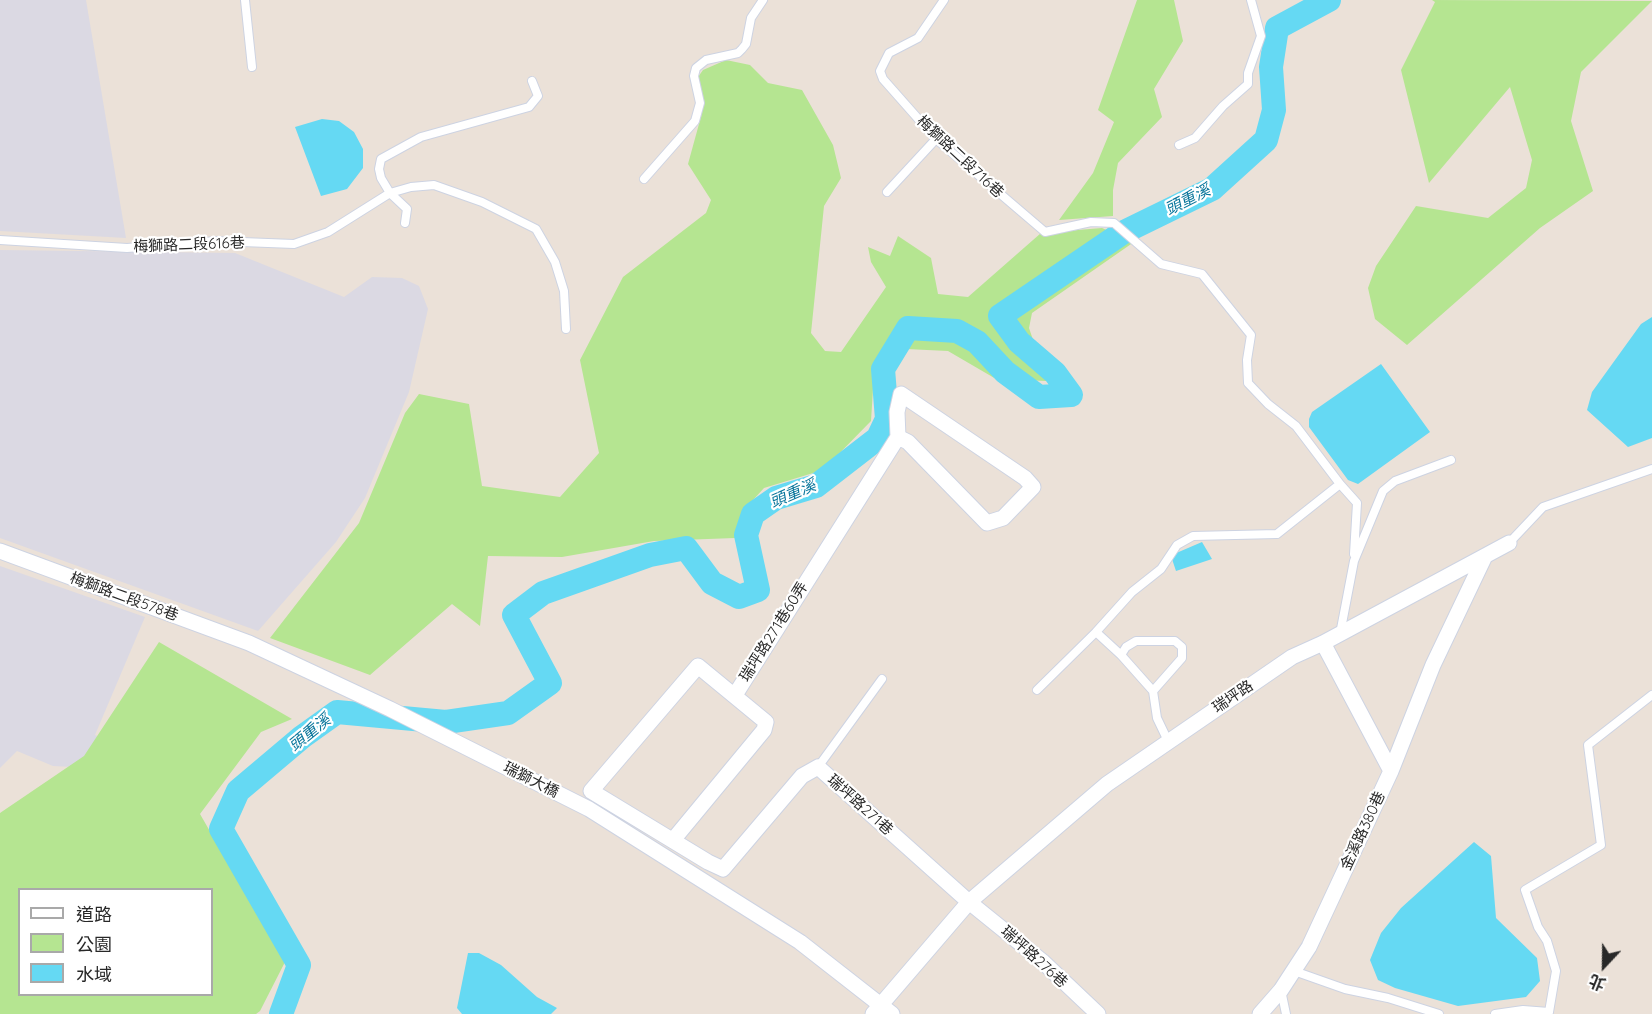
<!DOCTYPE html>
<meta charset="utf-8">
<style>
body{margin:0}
#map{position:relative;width:1652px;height:1014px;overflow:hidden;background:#ebe1d8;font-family:Quicksand,"Noto Sans TC",sans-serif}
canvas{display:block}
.legend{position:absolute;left:18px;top:888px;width:195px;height:108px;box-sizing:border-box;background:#fff;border:2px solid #a9a9a9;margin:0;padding:8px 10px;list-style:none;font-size:18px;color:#282828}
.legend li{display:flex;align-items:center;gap:12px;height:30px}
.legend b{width:30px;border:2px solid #a9a9a9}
.north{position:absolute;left:1574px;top:936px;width:60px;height:60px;-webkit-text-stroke:4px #fff;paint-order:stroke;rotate:202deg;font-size:16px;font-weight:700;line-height:24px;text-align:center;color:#282828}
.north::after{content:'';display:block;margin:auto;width:21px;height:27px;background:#282828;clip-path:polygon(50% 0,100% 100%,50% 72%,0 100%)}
</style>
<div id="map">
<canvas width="1652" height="1014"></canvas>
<ul class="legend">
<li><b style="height:8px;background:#fff"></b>道路</li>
<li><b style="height:16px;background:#b5e591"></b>公園</li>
<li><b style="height:16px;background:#65d9f3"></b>水域</li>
</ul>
<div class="north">北</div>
</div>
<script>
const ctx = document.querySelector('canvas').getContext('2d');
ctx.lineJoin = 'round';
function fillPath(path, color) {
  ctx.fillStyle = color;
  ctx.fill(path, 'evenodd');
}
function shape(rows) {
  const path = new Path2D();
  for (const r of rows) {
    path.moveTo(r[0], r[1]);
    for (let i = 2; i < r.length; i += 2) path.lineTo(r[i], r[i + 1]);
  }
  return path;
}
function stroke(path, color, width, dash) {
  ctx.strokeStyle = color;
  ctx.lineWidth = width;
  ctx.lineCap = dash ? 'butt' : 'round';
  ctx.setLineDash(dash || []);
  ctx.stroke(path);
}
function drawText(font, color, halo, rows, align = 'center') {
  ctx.font = font + ' Quicksand,"Noto Sans TC",sans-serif';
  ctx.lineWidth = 4.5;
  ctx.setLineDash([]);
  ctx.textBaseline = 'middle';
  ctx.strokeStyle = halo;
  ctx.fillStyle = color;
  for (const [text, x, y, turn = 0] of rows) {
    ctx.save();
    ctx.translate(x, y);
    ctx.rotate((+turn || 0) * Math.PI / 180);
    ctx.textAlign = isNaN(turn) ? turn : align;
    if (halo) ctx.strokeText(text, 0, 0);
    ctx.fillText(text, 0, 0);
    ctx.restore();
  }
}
fillPath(shape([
 [0,0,86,0,126,238,0,231],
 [0,250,235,253,344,297,372,277,402,278,419,286,428,309,409,392,365,498,336,542,258,631,0,538],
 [0,566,145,617,95,735,104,739,92,768,53,766,17,751,0,768]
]), '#dbd9e3');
fillPath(shape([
 [1137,0,1174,0,1183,41,1154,89,1162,117,1118,163,1113,190,1113,216,1059,220,1093,173,1114,122,1098,110],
 [1432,0,1652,1,1581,72,1571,121,1593,191,1540,228,1407,345,1375,319,1368,288,1376,266,1416,206,1488,218,1526,188,1532,160,1510,87,1429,183,1401,70,1435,2],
 [726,60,750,65,768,83,802,90,833,145,841,178,824,206,811,333,825,351,841,352,886,287,871,262,868,247,890,256,898,236,931,258,938,294,968,297,1041,233,1102,228,1134,242,1032,313,1029,328,1047,381,996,379,948,351,885,348,874,373,871,421,823,470,764,488,743,511,735,538,654,541,562,557,488,556,480,626,452,604,370,675,270,638,359,523,405,413,419,394,469,404,482,486,560,497,599,453,580,360,623,277,706,213,711,200,688,164,702,113,698,77,703,70],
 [159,642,292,719,261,732,200,814,285,962,260,1011,256,1014,0,1014,0,813,84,756],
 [20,890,212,890,212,994,20,994]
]), '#b5e591');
fillPath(shape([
 [322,119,339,121,354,132,363,149,363,168,347,189,321,196,295,127],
 [1652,317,1652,438,1628,447,1587,410,1592,392,1641,324],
 [1381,364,1430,432,1358,484,1348,480,1309,427,1309,419,1312,412],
 [1202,542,1212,559,1176,571,1172,559,1174,554],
 [1474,842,1491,856,1496,918,1537,958,1540,981,1526,997,1458,1006,1395,988,1378,980,1370,960,1381,933,1401,908],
 [468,953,479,953,501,965,537,997,557,1008,551,1014,462,1014,457,1008]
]), '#65d9f3');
stroke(shape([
 [281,1014,299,965,221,829,238,791,302,737,337,712,446,722,508,713,550,683,514,615,543,593,650,555,686,548,712,583,739,597,758,590,746,535,753,514,776,498,816,486,878,438,887,419,883,369,908,328,957,331,977,342,1005,372,1039,397,1071,395,1055,373,1019,342,1000,316,1122,233,1212,189,1266,140,1274,110,1271,67,1277,28,1329,0]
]), '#65d9f3', 24);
const lane = shape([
 [245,0,252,67],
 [944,0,918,38,889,53,880,71,883,79,936,139,1045,232,1091,222,1114,223,1161,264,1202,274,1251,335,1247,360,1248,383,1268,404,1296,426,1340,484,1277,534,1193,536,1177,545,1161,569,1132,592,1096,632],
 [1179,145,1195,138,1223,106,1248,84,1248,73,1261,36,1251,0],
 [644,179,695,121,700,103,694,76,696,68,706,60,738,53,742,49,746,44,751,18,763,0],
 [887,192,936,139],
 [405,223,407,209,390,193,381,178,379,169,381,159,421,137,529,107,538,96,532,81],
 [0,240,127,248,216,241,294,244,328,232,390,193,411,187,434,185,482,202,536,229,555,262,564,291,566,329],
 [1340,484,1357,503,1354,554],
 [1509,543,1543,507,1652,469],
 [1340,634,1354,561,1383,491,1395,481,1451,460],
 [1121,655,1126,647,1136,641,1175,641,1182,647,1182,658,1153,691],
 [1037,690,1096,632,1121,655,1153,691,1157,718,1168,741],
 [818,767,882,679],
 [1294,971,1345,989,1388,998,1439,1014],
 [1281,990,1286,1014],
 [1495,1014,1523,1010,1549,1012,1556,971,1547,941,1538,927,1525,890,1601,845,1588,745,1652,695]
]);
const street = shape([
 [0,551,249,643,390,709,589,809,800,942,892,1014],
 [735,695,898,437,908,442,987,523,1003,518,1033,487,1025,478,901,394,897,412,898,437],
 [1391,771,1433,665,1485,556],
 [673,840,764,730,766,722,698,666,591,791,708,862,723,869,802,776,818,767,969,902,1042,961,1098,1014],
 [873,1014,969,902,1107,784,1292,657,1323,643,1509,543],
 [1260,1014,1281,990,1309,947,1391,771,1323,643]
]);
stroke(lane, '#cdd3e2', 10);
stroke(street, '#cdd3e2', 17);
stroke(lane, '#fff', 8);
stroke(street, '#fff', 15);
drawText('15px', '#282828', '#fff', [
 ["梅獅路二段716巷",960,157,43],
 ["梅獅路二段616巷",189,245,-2],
 ["梅獅路二段578巷",124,597,20],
 ["瑞坪路271巷60弄",774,632,-58],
 ["瑞坪路",1233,697,-34],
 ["瑞獅大橋",531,780,27],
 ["瑞坪路271巷",860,805,42],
 ["金溪路380巷",1363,831,-65],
 ["瑞坪路276巷",1034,957,42]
]);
drawText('italic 16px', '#08759b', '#fff', [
 ["頭重溪",1188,200,-27],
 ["頭重溪",793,494,-23],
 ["頭重溪",310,733,-39]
]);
</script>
